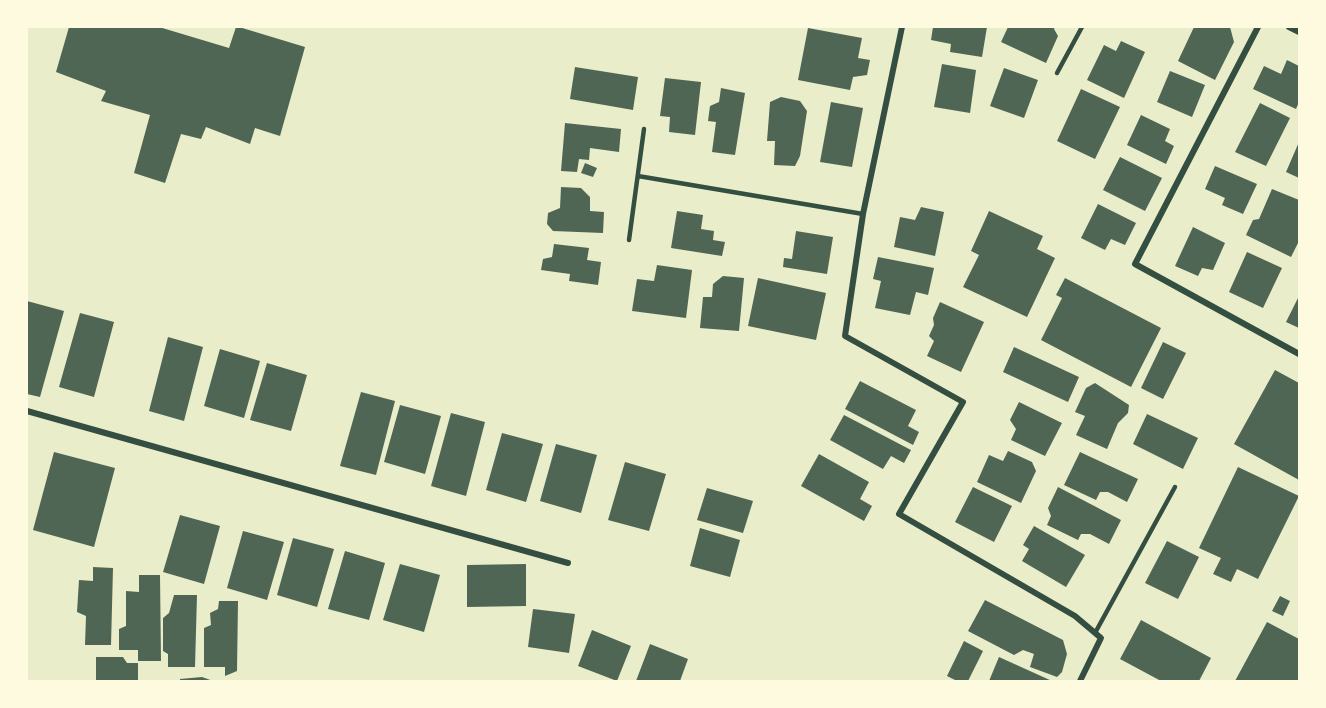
<!DOCTYPE html>
<style>
body{margin:0}
#map{position:relative;width:1326px;height:708px;overflow:hidden;background:#e9edc9;font-family:Overpass,sans-serif}
canvas{display:block}
.frame{position:absolute;inset:0;border:28px solid #fefae0;pointer-events:none}
</style>
<div id="map">
<canvas width="1326" height="708"></canvas>
<div class="frame"></div>
</div>
<script>
const ctx = document.querySelector('canvas').getContext('2d');
ctx.lineJoin = 'round';
function fillPath(path, color) {
  ctx.fillStyle = color;
  ctx.fill(path, 'evenodd');
}
function shape(rows) {
  const path = new Path2D();
  for (const r of rows) {
    path.moveTo(r[0], r[1]);
    for (let i = 2; i < r.length; i += 2) path.lineTo(r[i], r[i + 1]);
  }
  return path;
}
function stroke(path, color, width, dash) {
  ctx.strokeStyle = color;
  ctx.lineWidth = width;
  ctx.lineCap = dash ? 'butt' : 'round';
  ctx.setLineDash(dash || []);
  ctx.stroke(path);
}
fillPath(shape([
 [69,27,159,27,229,48,236,27,239,27,305,47,280,136,255,128,250,144,206,127,201,139,181,134,165,183,134,173,150,115,101,101,106,91,56,72],
 [933,27,987,27,982,57,950,52,951,44,931,40],
 [1008,27,1055,27,1054,29,1058,36,1046,63,1001,42],
 [1194,27,1230,27,1234,42,1215,80,1178,61],
 [808,28,862,38,858,58,870,60,867,75,853,77,850,90,798,80],
 [1121,41,1145,52,1124,98,1087,80,1104,45,1116,51],
 [1287,60,1299,66,1299,102,1296,109,1253,89,1264,66,1281,74],
 [942,64,976,70,970,113,934,107],
 [575,67,638,77,633,110,570,99],
 [1004,68,1038,80,1024,118,990,106],
 [1170,71,1205,85,1192,117,1157,102],
 [665,78,701,82,695,135,669,132,670,117,660,116],
 [721,88,745,93,735,155,712,152,716,122,708,121,710,106,719,102],
 [1081,89,1120,107,1095,159,1057,141],
 [781,97,800,101,807,111,800,156,795,166,774,165,775,141,767,141,770,102],
 [831,102,863,108,852,167,820,162],
 [1260,103,1290,118,1266,166,1235,152],
 [1141,115,1170,129,1165,141,1174,146,1166,164,1127,145],
 [565,123,621,129,619,152,590,148,589,160,579,159,577,172,561,171],
 [1299,142,1299,178,1286,172],
 [1120,157,1162,178,1145,211,1103,190],
 [585,163,597,168,593,177,581,173],
 [1215,166,1257,184,1243,214,1222,205,1225,198,1205,189],
 [561,187,581,188,590,197,590,211,604,212,603,233,553,231,547,224,548,213,560,208],
 [1272,189,1299,200,1299,241,1291,257,1246,235,1253,220,1259,219],
 [1098,204,1136,223,1125,245,1111,239,1105,250,1081,238],
 [921,207,944,212,935,256,894,247,900,217,915,220],
 [677,211,703,215,701,229,714,231,713,240,725,242,722,256,671,248],
 [989,211,1043,236,1037,249,1055,258,1027,317,963,287,979,255,971,251],
 [1193,227,1225,243,1213,270,1202,268,1198,276,1175,266],
 [796,231,833,237,827,274,783,267,784,258,792,259],
 [554,244,589,248,587,260,601,262,598,285,569,281,570,274,541,270,543,259,552,257],
 [1247,252,1282,268,1263,308,1229,292],
 [878,257,934,268,928,295,916,292,910,315,875,308,881,281,873,279],
 [657,265,692,270,686,318,632,311,637,279,654,281],
 [723,276,744,278,739,331,700,328,703,297,712,297,713,284],
 [758,278,826,293,816,340,748,326],
 [1065,278,1161,328,1131,387,1041,340,1062,298,1056,295],
 [1299,296,1299,328,1286,322],
 [27,301,64,311,40,397,27,394],
 [940,302,984,322,961,372,927,356,934,341,929,336,934,325,933,318],
 [80,313,114,322,94,397,59,387],
 [168,337,203,347,184,421,149,411],
 [1163,342,1186,353,1163,399,1141,388],
 [1014,347,1079,377,1068,402,1003,372],
 [220,349,260,361,244,418,204,406],
 [267,363,307,375,291,431,250,420],
 [1275,370,1299,383,1299,480,1234,444],
 [860,381,916,410,908,426,919,432,913,445,845,409],
 [1095,383,1129,405,1128,413,1118,423,1107,449,1076,435,1085,416,1075,412,1086,388],
 [361,392,395,401,376,475,340,466],
 [1019,402,1062,423,1045,456,1011,440,1016,429,1010,420],
 [400,405,441,416,425,474,384,462],
 [451,413,485,422,466,496,431,486],
 [1147,414,1198,438,1183,469,1133,444],
 [844,415,911,450,904,463,891,456,883,469,830,440],
 [502,433,543,444,526,502,486,490],
 [556,444,597,455,581,513,540,501],
 [1008,451,1032,462,1036,471,1021,503,977,482,989,455,1003,461],
 [54,452,115,468,94,547,33,530],
 [1080,452,1138,479,1127,502,1108,492,1100,492,1096,500,1064,485],
 [819,454,869,482,860,499,872,506,864,521,801,486],
 [625,462,666,474,649,531,608,520],
 [1238,467,1299,496,1258,579,1237,569,1231,582,1213,574,1221,558,1199,548],
 [973,487,1012,506,994,542,955,522],
 [1058,487,1121,520,1109,544,1090,534,1081,534,1078,540,1047,525,1051,516,1048,508],
 [707,488,753,501,743,533,697,520],
 [180,515,220,526,204,584,163,572],
 [1034,526,1085,555,1066,587,1022,561,1029,549,1023,545],
 [700,528,740,540,730,577,690,566],
 [243,531,284,542,267,600,227,588],
 [293,538,334,549,317,607,277,595],
 [1167,541,1199,557,1178,599,1145,583],
 [345,551,385,563,369,620,328,609],
 [400,564,440,575,424,632,383,620],
 [526,564,526,606,467,607,467,565],
 [93,567,113,568,111,645,85,645,86,616,77,612,79,580,93,581],
 [139,575,160,575,161,661,138,661,138,650,119,650,119,629,126,626,126,591,139,592],
 [174,595,197,595,195,667,168,667,168,654,163,651,163,618,169,613],
 [1280,596,1290,601,1283,616,1272,611],
 [985,600,1063,640,1067,654,1062,672,1057,677,1030,667,1034,654,1023,650,1014,655,968,631],
 [219,601,238,601,237,671,225,676,225,667,204,667,204,628,211,625,210,613,218,609],
 [533,609,575,614,569,653,528,647],
 [1141,620,1211,658,1199,681,1161,681,1120,659],
 [1267,622,1299,639,1299,681,1235,681],
 [592,630,631,646,617,681,578,666],
 [964,641,983,651,968,681,957,681,947,676],
 [650,644,688,659,680,681,636,681],
 [96,657,123,657,127,663,138,663,138,681,96,681],
 [999,657,1052,681,989,681],
 [202,677,213,681,180,681,180,679]
]), '#4f6655');
stroke(shape([
 [1057,73,1082,27],
 [638,176,863,214],
 [629,240,644,129],
 [1095,633,1175,487]
]), '#344e41', 4.5);
stroke(shape([
 [902,27,863,214,845,336,963,402,899,514,1075,616,1101,638,1080,681],
 [1258,27,1135,264,1299,354],
 [1289,27,1299,32],
 [27,411,568,563]
]), '#344e41', 6);
</script>
